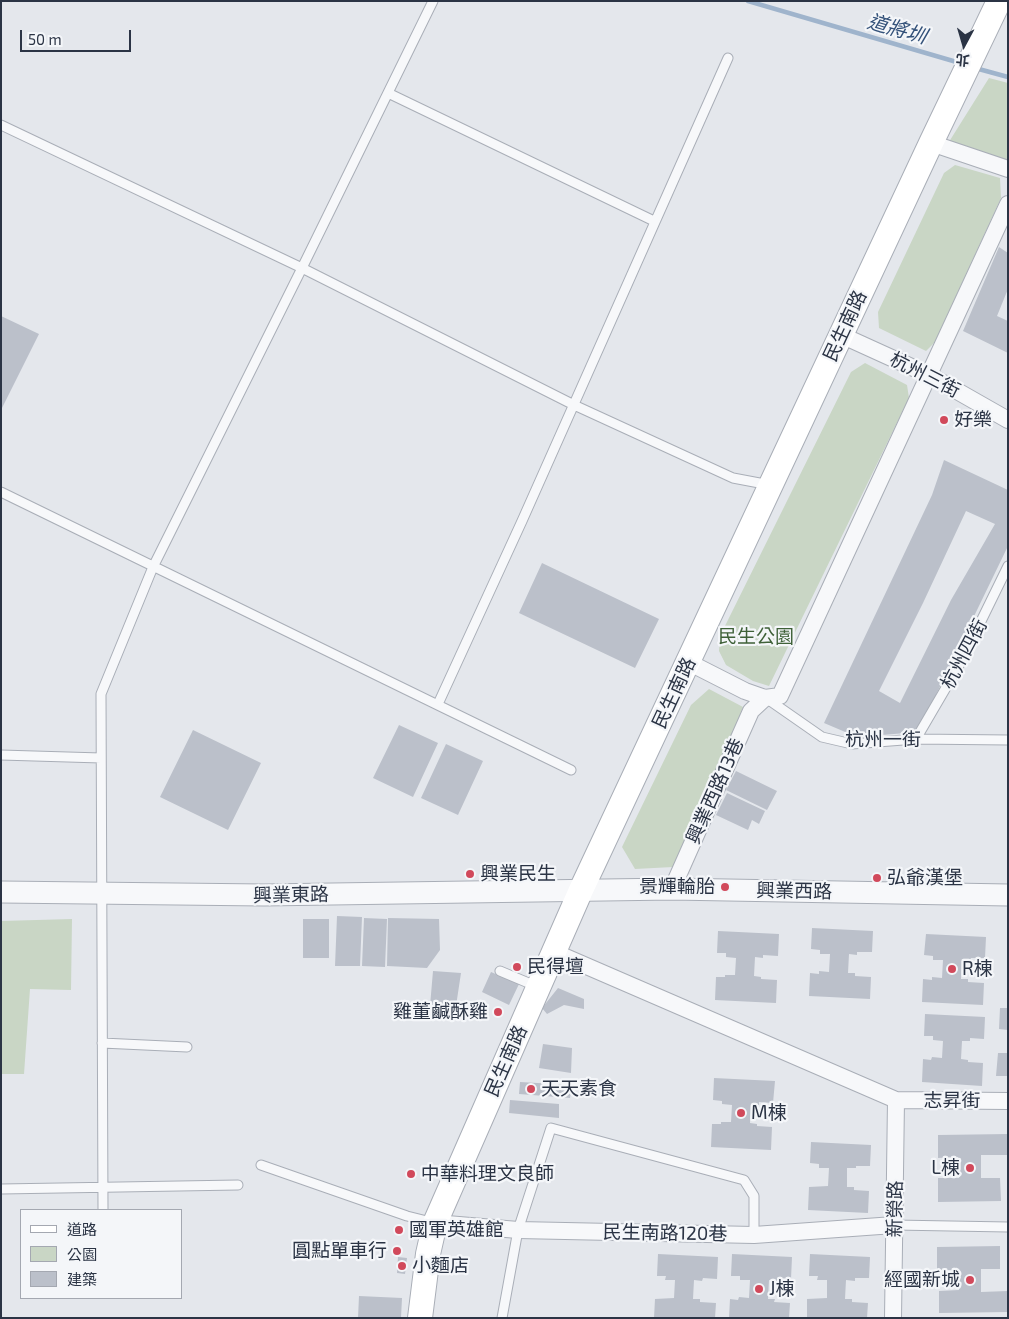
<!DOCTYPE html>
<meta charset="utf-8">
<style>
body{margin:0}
#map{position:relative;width:1009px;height:1319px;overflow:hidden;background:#e4e7ec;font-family:"Exo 2","Noto Sans TC",sans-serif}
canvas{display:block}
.frame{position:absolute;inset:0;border:2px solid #2b3445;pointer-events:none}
.legend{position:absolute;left:20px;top:1209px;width:162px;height:90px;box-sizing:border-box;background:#f4f6f9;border:1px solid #a4a8b1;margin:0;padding:6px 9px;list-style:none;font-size:15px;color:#2b3445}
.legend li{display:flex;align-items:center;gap:10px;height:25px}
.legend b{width:25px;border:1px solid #a4a8b1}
.north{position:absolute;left:939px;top:20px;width:50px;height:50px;-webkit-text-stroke:4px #f4f6f9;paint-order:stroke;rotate:186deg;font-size:14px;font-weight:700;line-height:20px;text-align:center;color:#2b3445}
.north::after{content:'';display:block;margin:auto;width:18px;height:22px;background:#2b3445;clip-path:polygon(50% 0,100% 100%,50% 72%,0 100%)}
.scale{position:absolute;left:20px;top:30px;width:111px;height:22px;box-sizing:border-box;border:2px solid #2b3445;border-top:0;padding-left:6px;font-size:15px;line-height:18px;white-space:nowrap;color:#2b3445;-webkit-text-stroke:4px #f4f6f9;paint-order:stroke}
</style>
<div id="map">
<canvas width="1009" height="1319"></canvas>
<div class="frame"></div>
<ul class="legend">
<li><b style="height:6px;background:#fff"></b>道路</li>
<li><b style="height:14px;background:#c9d6c5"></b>公園</li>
<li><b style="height:14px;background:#bbc0ca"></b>建築</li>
</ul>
<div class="north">北</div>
<div class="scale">50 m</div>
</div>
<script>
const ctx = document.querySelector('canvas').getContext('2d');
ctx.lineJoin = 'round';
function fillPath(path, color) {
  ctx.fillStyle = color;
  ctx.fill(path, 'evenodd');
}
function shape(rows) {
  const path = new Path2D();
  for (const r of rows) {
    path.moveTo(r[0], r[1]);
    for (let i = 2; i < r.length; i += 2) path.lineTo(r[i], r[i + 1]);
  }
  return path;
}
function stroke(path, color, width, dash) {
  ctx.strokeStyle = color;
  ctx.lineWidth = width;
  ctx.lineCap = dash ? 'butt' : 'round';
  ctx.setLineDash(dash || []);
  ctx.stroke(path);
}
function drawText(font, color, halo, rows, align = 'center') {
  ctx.font = font + ' "Exo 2","Noto Sans TC",sans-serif';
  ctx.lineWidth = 4.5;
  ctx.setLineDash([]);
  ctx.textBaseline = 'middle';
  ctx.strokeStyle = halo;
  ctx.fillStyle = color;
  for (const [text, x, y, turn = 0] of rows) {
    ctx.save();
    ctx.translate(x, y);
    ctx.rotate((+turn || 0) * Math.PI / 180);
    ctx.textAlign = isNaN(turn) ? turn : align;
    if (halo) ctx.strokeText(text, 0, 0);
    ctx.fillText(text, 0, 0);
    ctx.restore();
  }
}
fillPath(shape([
 [989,78,1008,83,1008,162,947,145],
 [955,165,1000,178,1001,198,935,342,926,351,879,328,878,312,944,173],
 [865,363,907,385,909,398,769,686,753,681,726,665,719,651,720,636,851,372],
 [709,689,743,707,735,729,673,867,635,869,622,847,691,705],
 [72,919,71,990,30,989,24,1074,1,1074,1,921]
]), '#c9d6c5');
stroke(shape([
 [748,1,960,63],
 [975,68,1008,77]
]), '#9fb4cc', 4.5);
fillPath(shape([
 [999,247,1008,253,1008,289,997,316,1008,321,1008,353,963,331],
 [1,316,39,334,1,410],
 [944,460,1008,490,1008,546,918,732,882,735,850,734,824,723,932,495],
 [966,511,995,524,951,600,900,703,879,691,923,603],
 [542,563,659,619,635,668,519,613],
 [399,725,438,743,413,797,373,778],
 [193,730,261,763,228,830,160,797],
 [446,744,483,761,458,815,421,798],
 [736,771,777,791,767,810,726,790],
 [727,793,765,811,759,824,752,820,748,830,716,815],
 [337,916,362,917,360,966,335,966],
 [364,918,387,919,385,967,362,966],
 [388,918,439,919,440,950,427,968,387,966],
 [303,919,329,919,329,958,303,958],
 [812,928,873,931,872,952,857,952,857,955,849,954,848,973,855,973,855,976,871,977,870,999,809,996,810,973,819,974,819,971,829,972,830,954,820,954,820,950,811,949],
 [718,931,779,934,778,956,763,955,763,958,755,957,754,976,761,977,761,979,777,980,776,1003,715,1000,716,977,725,977,725,975,735,975,736,958,726,957,726,953,717,953],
 [926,934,986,937,985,958,971,958,970,960,962,960,961,979,968,979,968,982,984,983,983,1005,922,1002,923,979,932,980,932,977,942,978,943,960,933,960,933,956,924,955],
 [433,971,461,973,456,1006,430,1006],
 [491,972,519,984,509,1005,482,992],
 [558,988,584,999,584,1009,564,1005,547,1014,542,1008],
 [1000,1008,1008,1008,1008,1030,999,1029],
 [925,1014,985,1017,984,1039,970,1038,970,1041,962,1041,961,1059,968,1060,968,1062,983,1063,982,1086,922,1082,923,1059,931,1060,932,1057,942,1058,943,1041,933,1040,933,1036,924,1036],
 [543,1044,572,1048,571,1073,539,1068],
 [998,1053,1008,1053,1008,1076,996,1076],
 [714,1078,775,1081,773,1103,759,1102,759,1105,751,1105,750,1123,757,1124,757,1126,772,1127,771,1150,711,1147,712,1124,721,1124,721,1122,731,1122,732,1105,722,1104,722,1101,713,1100],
 [520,1082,572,1085,570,1098,519,1094],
 [510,1100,559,1104,559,1118,509,1113],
 [1008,1134,1008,1155,981,1155,981,1178,1000,1178,1001,1201,938,1202,938,1178,959,1178,958,1157,938,1158,938,1135],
 [811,1142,871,1145,870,1166,856,1166,856,1168,847,1168,847,1187,854,1187,854,1190,869,1191,868,1213,808,1210,809,1187,828,1186,829,1168,819,1168,819,1164,810,1163],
 [1000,1246,1000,1269,981,1269,981,1292,1008,1291,1008,1312,939,1313,939,1291,959,1290,959,1270,937,1270,937,1247],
 [658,1254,718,1257,717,1279,703,1278,702,1281,694,1280,693,1299,700,1299,700,1302,716,1303,715,1318,654,1318,655,1299,674,1298,675,1280,665,1280,666,1276,657,1276],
 [732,1254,792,1257,791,1279,777,1278,777,1281,769,1280,768,1299,775,1299,774,1302,790,1303,789,1318,729,1318,730,1299,738,1300,739,1297,749,1298,750,1280,740,1280,740,1276,731,1276],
 [810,1254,870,1257,869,1278,855,1278,855,1281,846,1280,845,1299,852,1299,852,1302,868,1303,867,1318,807,1318,807,1299,827,1298,827,1280,817,1280,818,1276,809,1276],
 [398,1257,407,1258,405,1274,397,1273],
 [359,1296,402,1298,401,1318,358,1318]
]), '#bbc0ca');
const service = shape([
 [388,93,654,221],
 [1,125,302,268,574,405,733,478,770,485],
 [1,492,571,770],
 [766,698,822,737,852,744,916,739,1008,740],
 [438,704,522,521,728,58],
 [916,739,961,662,1008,566],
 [1,755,101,758],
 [500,971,538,987],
 [102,1043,187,1047],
 [261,1165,407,1216,435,1223],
 [1,1189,238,1185],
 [103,1210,101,694,153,567,302,268,433,1],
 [894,1225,1008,1227],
 [502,1318,518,1230,551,1128,744,1180,754,1196,754,1235]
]);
const minor = shape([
 [931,143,1008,169],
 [841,335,929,375,1008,420],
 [688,662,745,691,765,698,780,696,1008,204],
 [672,889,751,711,765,698],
 [554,952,896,1100,1008,1101],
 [435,1223,518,1230,754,1235,894,1225],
 [893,1318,896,1100]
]);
const tertiary = shape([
 [1,892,264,895,672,889,1008,895]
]);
const secondary = shape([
 [420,1318,428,1254,435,1223,581,890,931,143,999,1]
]);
stroke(service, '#a9aeb7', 11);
stroke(minor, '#a9aeb7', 18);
stroke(tertiary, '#a9aeb7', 23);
stroke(secondary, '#a9aeb7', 26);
stroke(service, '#f7f8fa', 9);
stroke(minor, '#f7f8fa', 16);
stroke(tertiary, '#f7f8fa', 21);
stroke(secondary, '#fff', 24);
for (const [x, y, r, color] of [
 [944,420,5,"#d1495b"],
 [470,874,5,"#d1495b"],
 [877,878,5,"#d1495b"],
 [725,887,5,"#d1495b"],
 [517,967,5,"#d1495b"],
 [952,969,5,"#d1495b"],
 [498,1012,5,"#d1495b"],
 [531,1089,5,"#d1495b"],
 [741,1113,5,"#d1495b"],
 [970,1168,5,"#d1495b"],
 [411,1174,5,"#d1495b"],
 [399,1230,5,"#d1495b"],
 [397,1251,5,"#d1495b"],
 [402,1266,5,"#d1495b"],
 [970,1280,5,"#d1495b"],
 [759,1289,5,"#d1495b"]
]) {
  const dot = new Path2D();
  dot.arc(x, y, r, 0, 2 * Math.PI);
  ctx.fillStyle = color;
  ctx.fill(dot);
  stroke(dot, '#f4f6f9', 2);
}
drawText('19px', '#2b3445', '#f4f6f9', [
 ["民生南路",845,326,-65],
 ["杭州三街",925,375,27],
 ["杭州四街",964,654,-62],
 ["民生南路",674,693,-65],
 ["杭州一街",883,740],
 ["興業西路13巷",715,791,-66],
 ["興業西路",794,891,1],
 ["興業東路",291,895,-1],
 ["民生南路",506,1061,-66],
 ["志昇街",952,1101],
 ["新榮路",895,1209,-89],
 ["民生南路120巷",665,1233,1]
]);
drawText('19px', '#2b3445', '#f4f6f9', [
 ["好樂",954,420],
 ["興業民生",480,874],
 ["弘爺漢堡",887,878],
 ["景輝輪胎",715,887,"right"],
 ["民得壇",527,967],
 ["R棟",962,969],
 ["雞董鹹酥雞",488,1012,"right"],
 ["天天素食",541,1089],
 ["M棟",751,1113],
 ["L棟",960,1168,"right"],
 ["中華料理文良師",421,1174],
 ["國軍英雄館",409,1230],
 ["圓點單車行",387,1251,"right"],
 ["小麵店",412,1266],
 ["經國新城",960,1280,"right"],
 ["J棟",769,1289]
], 'left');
drawText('19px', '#3f6138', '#f4f6f9', [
 ["民生公園",756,637]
]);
drawText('italic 20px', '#34527a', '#f4f6f9', [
 ["道將圳",897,29,16]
]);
</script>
